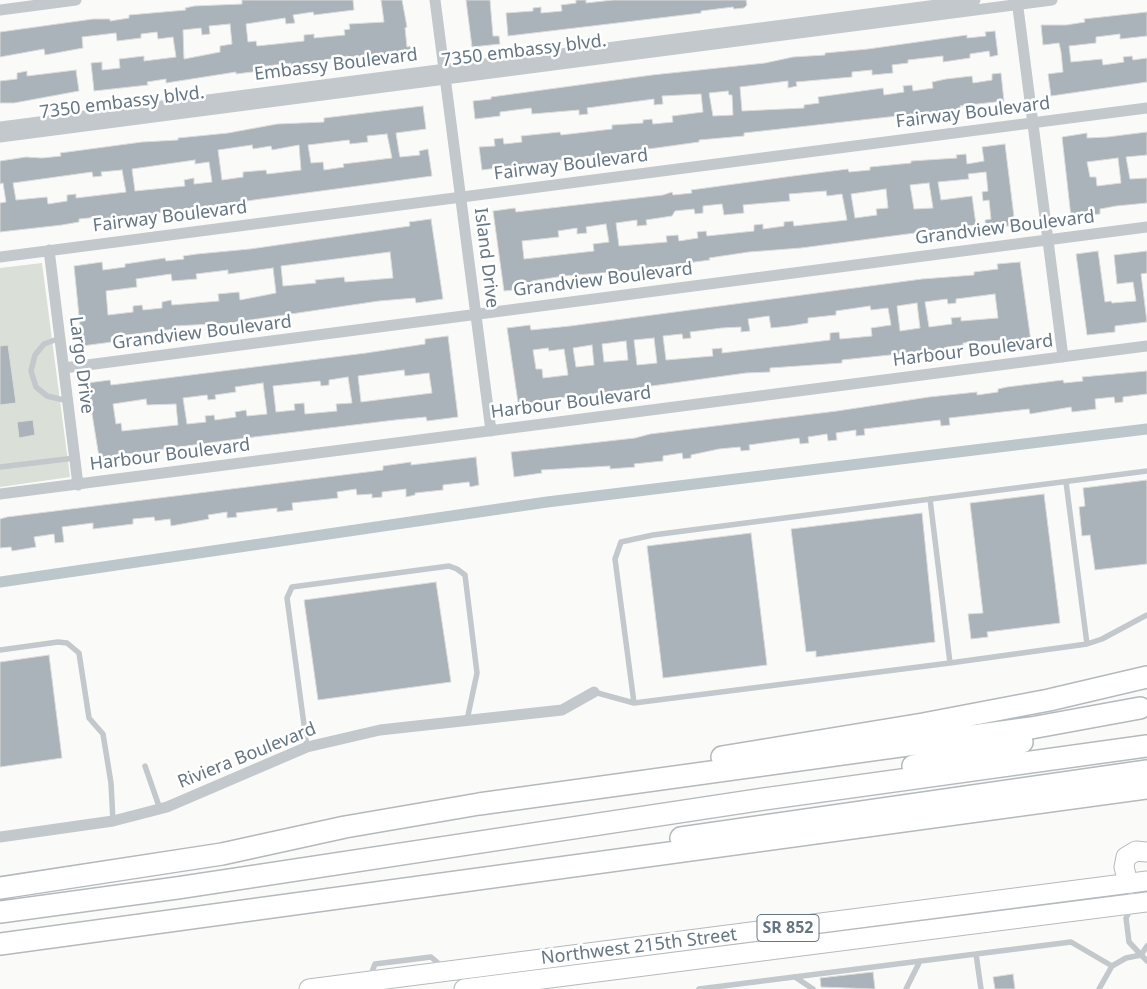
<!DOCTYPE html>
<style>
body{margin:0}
canvas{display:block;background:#fafaf8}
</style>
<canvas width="1147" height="989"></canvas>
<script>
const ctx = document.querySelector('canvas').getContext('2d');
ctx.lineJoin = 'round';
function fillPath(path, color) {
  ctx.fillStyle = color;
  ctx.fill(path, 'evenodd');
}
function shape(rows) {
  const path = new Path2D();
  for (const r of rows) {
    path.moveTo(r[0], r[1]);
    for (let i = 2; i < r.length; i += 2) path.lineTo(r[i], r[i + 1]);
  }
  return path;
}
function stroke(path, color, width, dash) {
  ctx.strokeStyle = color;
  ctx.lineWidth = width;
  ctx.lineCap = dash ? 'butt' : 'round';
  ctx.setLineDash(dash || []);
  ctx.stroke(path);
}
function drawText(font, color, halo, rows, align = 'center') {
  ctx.font = font + ' "Noto Sans",sans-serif';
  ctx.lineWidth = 5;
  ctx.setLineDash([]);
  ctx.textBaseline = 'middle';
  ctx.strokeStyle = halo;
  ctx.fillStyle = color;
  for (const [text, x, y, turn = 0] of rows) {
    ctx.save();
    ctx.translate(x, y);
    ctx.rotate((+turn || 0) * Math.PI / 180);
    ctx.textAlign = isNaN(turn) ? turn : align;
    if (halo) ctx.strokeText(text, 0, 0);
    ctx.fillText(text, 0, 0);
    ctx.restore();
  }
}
fillPath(shape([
 [42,263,70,477,0,487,0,268]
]), '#dadfd7');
stroke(shape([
 [0,582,547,502,1147,429]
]), '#bbc7cb', 11);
const building = shape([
 [242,0,353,0,354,10,314,15,313,12,293,15,295,23,286,24,285,18,246,24,248,42,256,41,257,46,304,41,304,35,314,34,314,38,345,35,344,30,350,29,349,24,384,22,381,0,402,0,407,27,405,28,407,47,410,46,411,55,378,59,378,54,348,58,348,56,291,66,291,63,259,67,260,71,236,74,236,72,166,83,166,79,147,82,148,85,94,91,91,63,102,62,102,70,120,68,119,59,144,56,144,61,176,57,173,37,158,39,157,32,141,34,141,38,117,41,116,33,82,37,83,48,45,55,44,49,0,57,0,32,93,19,110,19,110,21,129,18,129,15,186,10,185,8,194,6,242,4,242,0],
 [230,24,232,44,220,46,220,52,184,59,183,30,201,28,202,35,210,34,209,26,230,24],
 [466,0,490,0,493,36,499,36,500,44,472,47,466,0],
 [576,0,586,0,586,3,613,0,746,0,747,5,744,8,734,9,733,7,701,11,701,13,508,36,506,13,533,11,533,8,541,7,541,13,562,11,561,5,576,3,576,0],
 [1147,12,1147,36,1120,39,1120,34,1096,37,1096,43,1069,46,1071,62,1102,59,1103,65,1124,62,1123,57,1132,56,1133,60,1147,58,1147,82,1051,96,1048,74,1063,72,1061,52,1059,43,1043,45,1041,25,1066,25,1085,22,1084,19,1147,12],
 [995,31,998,55,990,57,989,51,970,54,970,58,943,62,943,56,908,60,908,63,892,65,893,73,872,75,872,70,852,72,852,77,796,82,797,86,788,88,788,81,740,87,742,111,804,108,804,105,819,103,818,97,883,88,884,95,904,92,903,86,912,85,913,91,933,88,932,82,946,79,972,76,973,83,992,80,992,74,1001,73,1004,101,960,106,961,109,744,133,744,136,699,140,699,142,656,148,482,170,479,147,495,146,494,139,503,138,504,144,522,142,521,136,560,132,561,135,612,129,612,125,643,123,643,120,652,119,653,124,673,122,672,116,703,112,701,94,662,96,663,104,654,105,654,99,587,108,588,114,579,115,579,110,532,114,531,108,500,112,500,116,475,119,473,101,491,99,491,97,652,75,765,63,793,57,825,55,825,53,868,49,967,35,967,38,986,36,985,32,995,31],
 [728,91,729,95,732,95,733,115,713,116,709,93,728,91],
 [76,70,79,91,14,103,0,103,0,81,17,79,17,73,27,71,27,76,76,70],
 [423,106,426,129,396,133,399,152,400,157,420,155,419,151,428,149,432,176,98,221,98,217,79,219,79,222,62,225,0,232,0,203,6,202,3,183,0,184,0,161,26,157,42,158,61,156,60,153,142,142,178,140,178,138,228,133,277,124,324,122,324,118,423,106],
 [387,134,392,158,343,164,344,167,324,170,323,162,311,163,308,145,349,140,350,144,368,142,367,136,387,134],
 [252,145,253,149,271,146,272,150,299,145,301,170,267,174,266,170,243,172,243,177,222,180,218,150,252,145],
 [195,160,195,164,209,162,212,182,194,184,194,178,184,180,185,186,135,191,132,169,195,160],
 [122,170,126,192,76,198,76,194,67,195,67,201,48,204,47,197,16,200,13,183,92,172,93,177,102,176,101,172,122,170],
 [1147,132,1147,155,1126,157,1130,179,1147,178,1147,203,1116,206,1100,209,1100,214,1071,217,1062,137,1087,133,1087,138,1107,137,1147,132],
 [1118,158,1121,183,1097,186,1096,177,1090,177,1087,162,1118,158],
 [1005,144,1015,225,986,229,985,220,991,219,989,200,983,201,982,192,988,191,986,172,968,174,969,179,938,182,941,200,972,196,976,225,801,248,749,252,709,258,710,260,626,271,564,276,532,281,533,288,504,291,493,211,515,208,516,212,663,195,672,192,673,195,692,193,691,190,793,176,848,169,849,172,870,170,870,167,911,163,911,161,957,158,956,155,966,154,967,164,984,161,982,147,1005,144],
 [929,183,933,208,914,209,910,185,929,183],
 [886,189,888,208,876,209,877,215,855,218,851,194,886,189],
 [826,191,827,196,842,194,847,220,794,226,793,221,784,222,784,226,763,229,763,224,754,225,754,231,707,236,706,231,697,232,698,238,679,241,678,235,666,236,667,242,619,246,616,223,637,220,637,226,647,225,646,220,672,216,675,211,694,209,695,214,703,213,703,206,722,204,724,215,744,213,743,205,790,201,789,194,826,191],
 [606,224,609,242,593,244,594,251,524,259,522,241,559,237,558,231,577,228,577,234,587,233,586,227,606,224],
 [431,219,443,299,416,303,415,298,379,301,230,323,175,326,175,329,111,337,112,342,82,346,74,266,102,262,103,270,125,267,125,264,165,258,166,261,184,259,183,256,197,254,250,249,410,226,409,222,431,219],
 [390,252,393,278,345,282,344,277,315,280,316,283,283,286,281,266,390,252],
 [273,268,276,293,240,300,239,292,218,294,219,301,172,305,171,300,162,302,162,308,143,310,142,305,133,306,133,312,108,315,106,291,137,287,136,279,171,274,172,281,197,279,196,274,228,270,228,274,273,268],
 [1098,251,1105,302,1111,301,1112,303,1136,301,1133,282,1117,284,1114,255,1147,251,1147,273,1141,274,1147,322,1115,326,1115,332,1087,335,1076,254,1098,251],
 [1020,262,1031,342,1003,346,1002,340,963,343,963,345,947,347,947,349,842,360,842,363,770,368,770,372,746,373,579,396,546,399,547,405,519,409,507,328,530,325,531,330,570,326,922,279,974,275,974,272,998,269,997,264,1020,262],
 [995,294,998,318,961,321,961,317,951,318,952,324,929,327,925,302,947,299,948,304,956,303,956,299,995,294],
 [917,303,920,328,900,331,897,306,917,303],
 [870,306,871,310,888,308,891,325,871,328,872,336,840,339,839,332,830,333,830,340,722,353,722,348,712,349,713,356,666,360,663,336,682,334,683,339,691,338,690,332,722,328,741,327,741,332,750,331,748,319,769,316,771,328,790,326,808,323,808,318,836,315,836,311,870,306],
 [654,338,657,363,637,365,634,340,654,338],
 [626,341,628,360,604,362,602,344,626,341],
 [592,345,594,365,576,367,573,348,592,345],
 [548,348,549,351,564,349,568,375,543,378,542,369,536,369,533,350,548,348],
 [448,336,458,417,427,421,426,417,395,420,246,438,127,454,127,460,100,463,87,383,110,380,111,385,366,353,425,344,425,339,448,336],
 [404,370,405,376,429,373,432,393,361,402,358,376,404,370],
 [348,377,352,403,336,404,337,411,305,414,304,403,294,404,295,410,276,412,273,386,320,381,321,386,329,385,329,380,348,377],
 [263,383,267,414,247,416,246,410,235,412,236,417,215,420,214,415,205,416,206,422,187,424,183,398,207,395,208,400,216,399,215,395,236,392,235,387,263,383],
 [146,399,147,405,176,404,178,425,122,431,121,423,116,424,113,404,146,399],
 [8,345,16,403,0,405,0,346,8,345],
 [1147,371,1147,394,1123,397,1123,402,1115,403,1114,397,1095,399,1096,409,1072,412,1071,407,1030,414,1029,409,993,413,949,418,950,425,941,426,940,420,864,429,865,435,856,436,856,430,836,433,837,440,828,441,827,434,808,437,809,443,800,444,799,438,749,445,750,450,741,451,740,447,719,449,691,455,691,458,683,459,682,453,663,456,663,461,634,464,635,467,610,469,610,466,541,470,542,473,514,477,511,452,635,438,650,434,837,411,929,397,977,392,977,395,998,392,998,389,1007,387,1063,380,1064,383,1083,381,1082,377,1147,371],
 [33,420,35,435,19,438,17,422,33,420],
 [476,457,479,485,470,487,469,482,443,485,443,490,415,493,415,495,406,497,406,489,382,492,382,497,372,498,372,494,357,495,356,489,337,492,338,498,292,503,293,510,277,512,277,508,236,513,237,517,227,518,227,512,208,515,209,519,171,526,170,519,155,521,154,517,133,519,133,524,93,529,93,523,62,527,64,542,55,543,54,534,34,537,36,547,12,551,11,547,0,548,0,519,7,517,383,470,383,466,411,462,411,465,476,457],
 [1147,480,1147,564,1095,570,1090,535,1082,536,1079,507,1085,506,1083,488,1147,480],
 [1044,494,1060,623,987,632,988,637,971,639,968,614,983,613,970,503,1044,494],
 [922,513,935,642,816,657,816,651,806,652,791,529,922,513],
 [751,533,767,665,663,678,647,546,751,533],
 [436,582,451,682,318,700,304,600,436,582],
 [49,655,62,758,0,767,0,662,49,655],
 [873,972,875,989,821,987,820,978,873,972],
 [1013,974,1015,989,995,989,993,977,1013,974]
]);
fillPath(building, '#aab3b9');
stroke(building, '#dcdcda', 1);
const primary = shape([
 [1128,883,1124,867,1126,857,1136,851,1147,852],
 [309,989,1147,881],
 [464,989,1147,902]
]);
const highway = shape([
 [722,757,923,724,1049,700,1147,677],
 [913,766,1022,742],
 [681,838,1147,771],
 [0,888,222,854,345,827,479,804,1031,728,1140,708],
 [0,912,177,888,764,799,1147,746],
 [0,944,1147,788]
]);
stroke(primary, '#b5babe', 21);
stroke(highway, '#b4b9bd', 24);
stroke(shape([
 [60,338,44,344,35,355,31,371,36,387,47,396,68,401],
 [0,467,75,458],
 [1066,482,1087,644],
 [930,499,950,663],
 [0,650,58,642,67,643,79,653,89,718,103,734,111,783,113,821],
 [594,692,634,703,950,663,1087,644,1102,639,1147,615],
 [634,703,615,559,621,542,653,535,1147,471],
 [307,747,287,598,292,587,449,566,457,569,465,575,477,673,467,720],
 [145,766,160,809],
 [1129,886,1134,903,1126,918,1129,942,1147,961],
 [976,954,981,989],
 [370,977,375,964,431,957,444,968],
 [795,977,813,989],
 [699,989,1071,942,1112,966],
 [906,989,920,961],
 [1099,989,1112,966,1126,958,1141,955,1147,946]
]), '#c3c8cc', 5.5);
stroke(shape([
 [435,0,491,431],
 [1017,0,1063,357],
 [0,10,76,0],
 [0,127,975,0],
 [0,137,1052,0],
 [49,250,78,485],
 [0,257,1147,108],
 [64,368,1147,227],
 [0,494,1147,346],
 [0,837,113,821,167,807,307,747,380,730,562,710,594,692]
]), '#c3c8cc', 11);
stroke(primary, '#fff', 19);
stroke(highway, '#fff', 21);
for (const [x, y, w] of [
 [788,928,62]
]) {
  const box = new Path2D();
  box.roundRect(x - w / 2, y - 13.5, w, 27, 4);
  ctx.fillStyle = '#fff';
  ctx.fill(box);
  stroke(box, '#657683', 1);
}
drawText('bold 16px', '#657683', null, [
 ["SR 852",788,928]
]);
drawText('18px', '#657683', '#fff', [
 ["7350 embassy blvd.",524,51,-7],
 ["Embassy Boulevard",336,65,-7],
 ["7350 embassy blvd.",122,103,-7],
 ["Fairway Boulevard",973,113,-7],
 ["Fairway Boulevard",571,165,-7],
 ["Fairway Boulevard",170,217,-7],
 ["Grandview Boulevard",1005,228,-7],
 ["Island Drive",486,258,83],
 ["Grandview Boulevard",603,280,-7],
 ["Grandview Boulevard",202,333,-7],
 ["Harbour Boulevard",973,351,-7],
 ["Largo Drive",81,365,83],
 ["Harbour Boulevard",571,403,-7],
 ["Harbour Boulevard",170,455,-7],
 ["Riviera Boulevard",247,756,-22],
 ["Northwest 215th Street",639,947,-7]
]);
</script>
